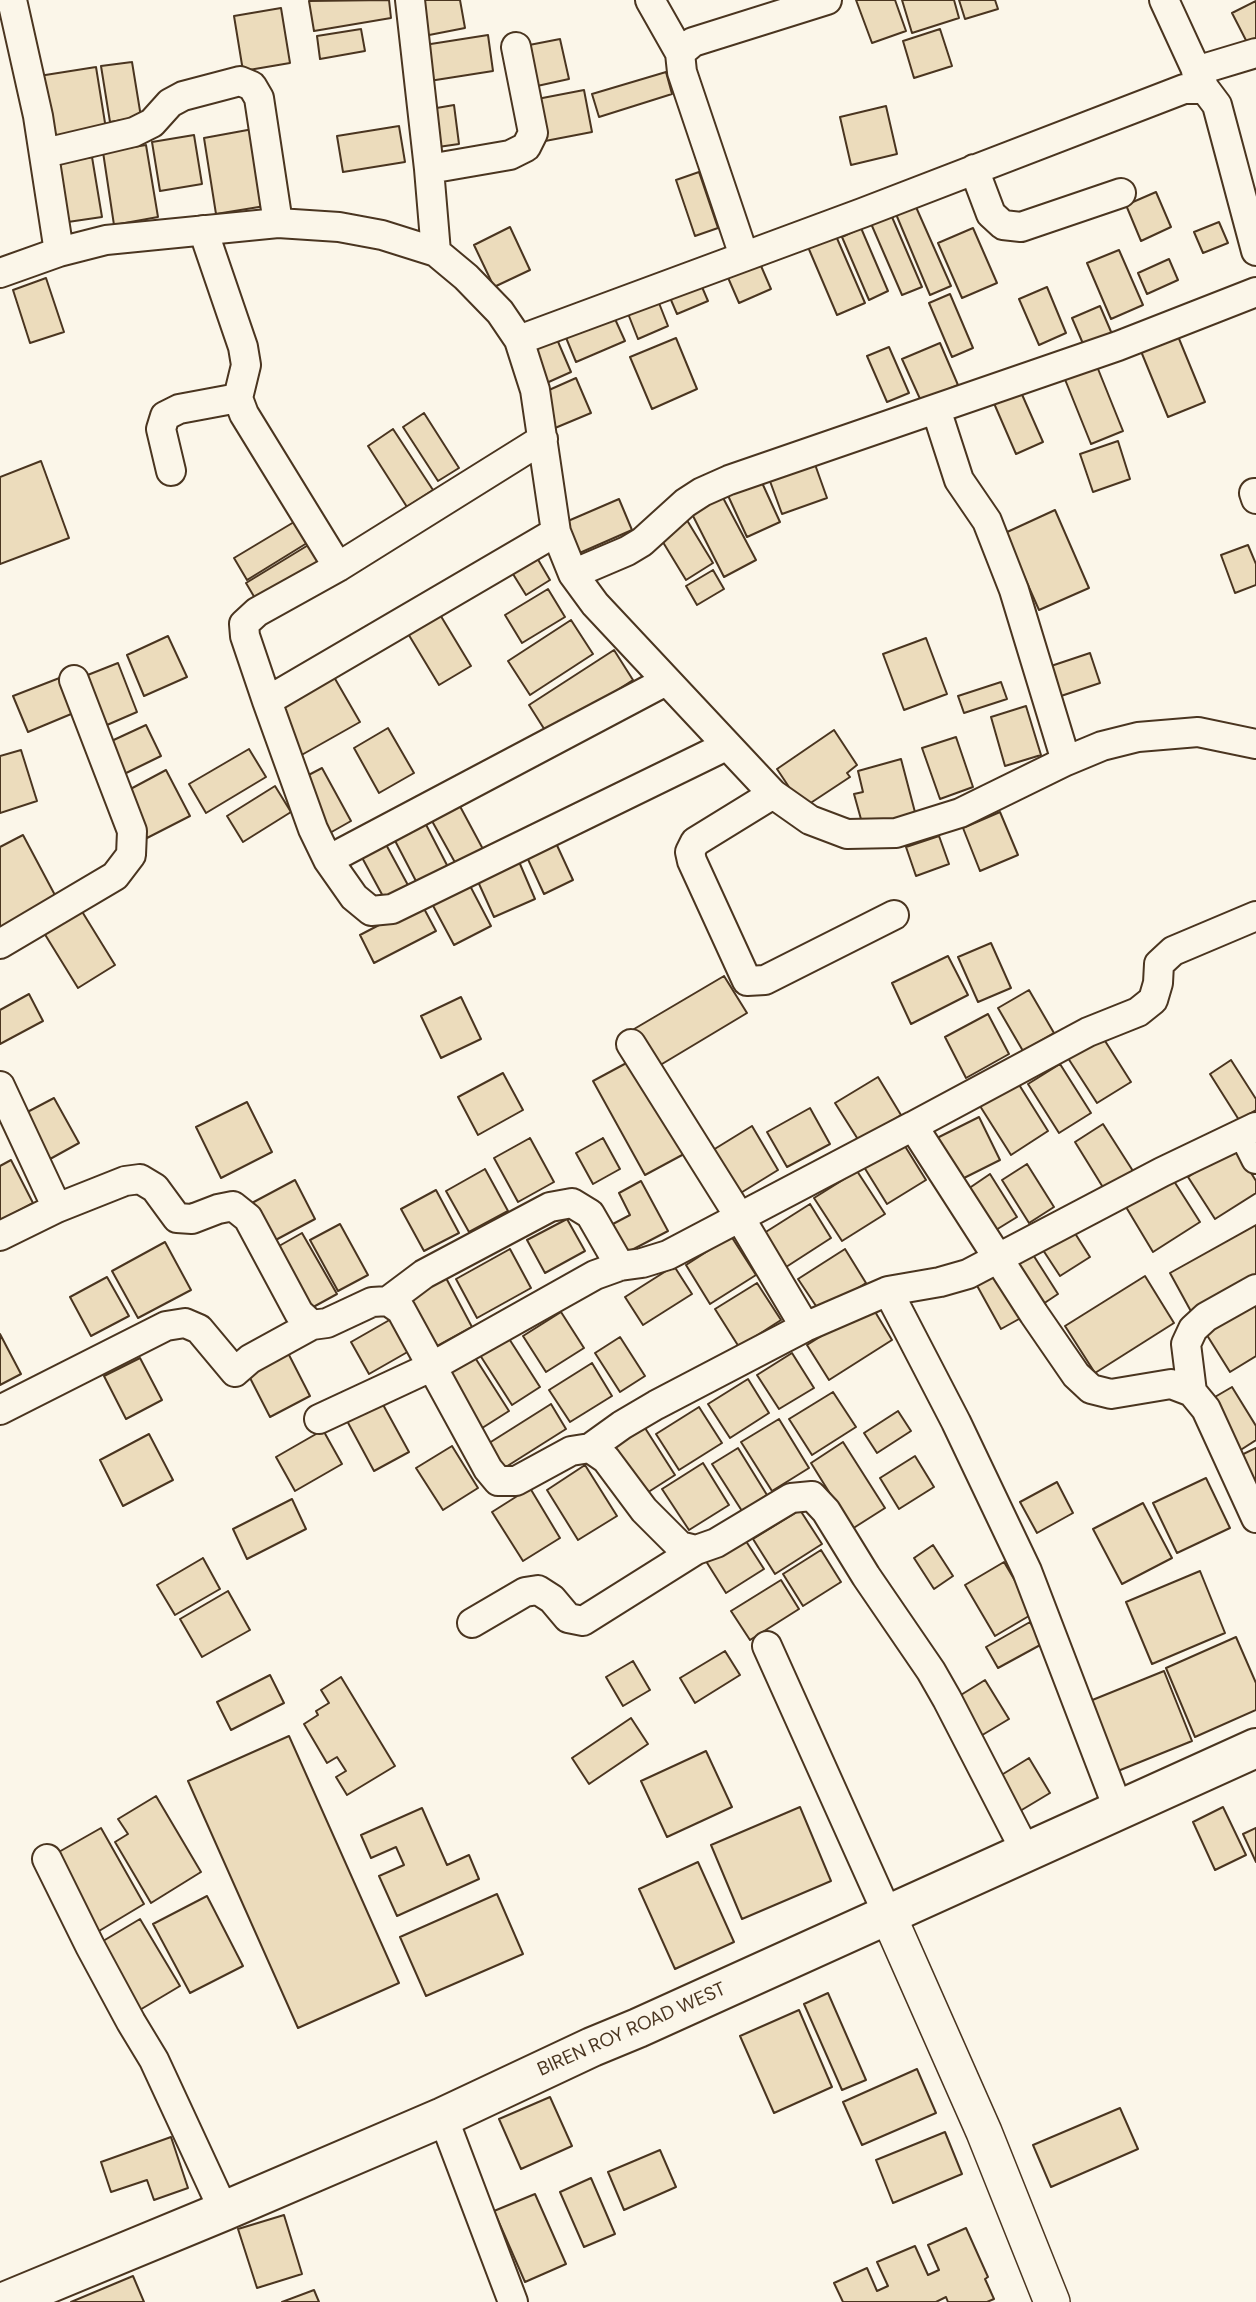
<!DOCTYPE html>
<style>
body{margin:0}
canvas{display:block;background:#fbf6e9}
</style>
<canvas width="1256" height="2302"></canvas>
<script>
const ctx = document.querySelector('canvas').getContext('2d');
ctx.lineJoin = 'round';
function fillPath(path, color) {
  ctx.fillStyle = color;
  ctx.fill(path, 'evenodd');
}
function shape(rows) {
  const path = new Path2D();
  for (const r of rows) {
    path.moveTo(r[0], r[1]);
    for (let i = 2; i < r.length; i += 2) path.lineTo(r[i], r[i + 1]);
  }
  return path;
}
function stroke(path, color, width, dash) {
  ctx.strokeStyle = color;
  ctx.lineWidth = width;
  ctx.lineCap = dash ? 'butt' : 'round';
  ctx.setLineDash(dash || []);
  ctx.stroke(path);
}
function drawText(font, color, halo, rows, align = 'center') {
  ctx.font = font + ' "DM Sans",sans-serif';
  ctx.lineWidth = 5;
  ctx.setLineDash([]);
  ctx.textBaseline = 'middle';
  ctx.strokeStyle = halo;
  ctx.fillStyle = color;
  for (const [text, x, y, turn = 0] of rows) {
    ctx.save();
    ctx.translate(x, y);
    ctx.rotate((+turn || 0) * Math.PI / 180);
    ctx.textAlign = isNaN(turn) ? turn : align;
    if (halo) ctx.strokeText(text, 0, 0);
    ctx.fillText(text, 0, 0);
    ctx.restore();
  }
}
const building = shape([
 [389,0,391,18,314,31,309,1,389,0],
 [417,0,460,0,465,28,424,36,417,0],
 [856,0,895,0,906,31,872,43,856,0],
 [902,0,954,0,959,18,912,33,902,0],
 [959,0,995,0,998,9,965,19,959,0],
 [1256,1,1256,50,1252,52,1232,13,1256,1],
 [281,8,290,63,243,71,234,16,281,8],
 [361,29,365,51,320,59,317,36,361,29],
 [940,29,952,66,914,78,903,41,940,29],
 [488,35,493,71,423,82,418,46,488,35],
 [560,39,569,79,528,88,519,47,560,39],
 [132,62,141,117,110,122,101,66,132,62],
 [96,67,106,129,49,138,39,76,96,67],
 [666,72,672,94,599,117,592,94,666,72],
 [584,90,592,132,540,142,532,100,584,90],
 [454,105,459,144,431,148,425,110,454,105],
 [886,106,897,154,851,165,840,117,886,106],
 [399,126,405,162,343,172,337,136,399,126],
 [253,129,265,206,216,214,204,138,253,129],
 [194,135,202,184,160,191,152,142,194,135],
 [146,145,158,217,114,225,103,152,146,145],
 [92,157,102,217,61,223,52,164,92,157],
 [699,172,718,228,695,236,676,180,699,172],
 [1156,192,1171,227,1141,241,1126,205,1156,192],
 [912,198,951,286,930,295,893,207,912,198],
 [889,210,922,287,902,295,869,219,889,210],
 [1219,222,1228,243,1203,253,1194,232,1219,222],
 [510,227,530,270,494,287,474,245,510,227],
 [861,228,888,291,869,300,842,237,861,228],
 [973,228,997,283,962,298,938,243,973,228],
 [836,236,865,303,837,315,808,247,836,236],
 [1119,250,1143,305,1111,319,1087,263,1119,250],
 [758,259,771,289,739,303,726,273,758,259],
 [1169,259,1178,280,1147,294,1138,273,1169,259],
 [46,278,64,332,30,343,13,290,46,278],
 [699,280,708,301,677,314,668,293,699,280],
 [1047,287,1066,333,1039,345,1019,299,1047,287],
 [950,294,973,348,952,357,929,303,950,294],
 [657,298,668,326,638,339,627,311,657,298],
 [1100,306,1115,341,1087,353,1072,318,1100,306],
 [610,308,625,341,576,362,562,328,610,308],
 [1175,329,1205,402,1168,417,1138,344,1175,329],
 [556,337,571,372,542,385,526,350,556,337],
 [676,338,697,389,652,409,630,357,676,338],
 [940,343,958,385,921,401,902,359,940,343],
 [889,347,909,393,887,402,867,356,889,347],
 [1094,359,1123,431,1091,444,1062,372,1094,359],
 [576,378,591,413,555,428,540,394,576,378],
 [1020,390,1043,442,1016,454,993,401,1020,390],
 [424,413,459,468,438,481,403,427,424,413],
 [393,429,433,490,407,507,368,446,393,429],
 [1118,441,1130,479,1093,492,1080,454,1118,441],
 [812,456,827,498,782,514,767,473,812,456],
 [41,461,69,538,0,564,0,477,41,461],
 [758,474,780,522,747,537,725,489,758,474],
 [721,494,756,560,724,577,690,510,721,494],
 [619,499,632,530,575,555,561,524,619,499],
 [1055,510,1089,588,1039,610,1005,533,1055,510],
 [685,517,713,563,686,580,658,534,685,517],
 [294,522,307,543,247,580,234,558,294,522],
 [310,544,323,566,259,605,246,583,310,544],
 [1248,545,1256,564,1256,585,1235,593,1221,555,1248,545],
 [533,551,550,580,526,595,508,566,533,551],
 [713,570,724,589,697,605,686,586,713,570],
 [548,589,565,617,522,643,505,615,548,589],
 [436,608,471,666,439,685,404,627,436,608],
 [571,620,593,654,530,695,508,661,571,620],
 [168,636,187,677,144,696,127,655,168,636],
 [926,638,947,694,904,710,883,654,926,638],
 [614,650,633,680,548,735,529,705,614,650],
 [1090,653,1100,683,1052,699,1042,669,1090,653],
 [118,663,137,712,100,728,80,678,118,663],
 [62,677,76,712,28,732,13,696,62,677],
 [334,677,360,722,298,757,273,712,334,677],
 [1001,682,1007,699,964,713,958,696,1001,682],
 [1026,706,1041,755,1005,766,991,717,1026,706],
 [146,725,161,756,120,776,105,744,146,725],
 [388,728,414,773,379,793,354,748,388,728],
 [834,730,857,765,847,773,850,777,803,808,777,769,834,730],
 [956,737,973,787,940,799,922,748,956,737],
 [249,749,266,777,206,813,189,784,249,749],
 [21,750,37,801,0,813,0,756,21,750],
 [901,759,916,816,864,830,854,794,863,792,858,771,901,759],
 [322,768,351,821,328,834,299,780,322,768],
 [166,770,190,816,147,838,123,793,166,770],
 [275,786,291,812,243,842,227,816,275,786],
 [455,797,484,851,457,866,427,812,455,797],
 [1000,812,1018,855,980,871,963,828,1000,812],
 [421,815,449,869,418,885,390,831,421,815],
 [23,835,56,897,0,928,0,847,23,835],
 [939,836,949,864,916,876,906,847,939,836],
 [383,839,409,887,385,900,359,852,383,839],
 [555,841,573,880,544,894,526,855,555,841],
 [517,857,535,899,494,917,475,875,517,857],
 [467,880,491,926,454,945,430,900,467,880],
 [421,903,436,931,374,963,360,935,421,903],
 [78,905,115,965,78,988,41,928,78,905],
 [991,943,1011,988,978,1002,958,957,991,943],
 [948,956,968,995,911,1024,892,983,948,956],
 [724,976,747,1013,652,1070,629,1032,724,976],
 [1029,990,1054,1033,1023,1051,998,1008,1029,990],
 [29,994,43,1021,0,1044,0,1010,29,994],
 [461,997,481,1039,441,1058,421,1016,461,997],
 [988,1014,1009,1054,966,1078,945,1037,988,1014],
 [1100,1033,1131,1082,1097,1103,1066,1055,1100,1033],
 [632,1060,684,1154,645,1175,593,1081,632,1060],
 [1231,1060,1256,1099,1256,1110,1239,1120,1210,1074,1231,1060],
 [1060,1064,1091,1113,1059,1133,1028,1084,1060,1064],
 [503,1073,523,1110,478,1135,458,1097,503,1073],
 [878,1077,901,1115,859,1141,835,1103,878,1077],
 [1018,1083,1048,1131,1011,1155,980,1106,1018,1083],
 [54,1098,79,1143,41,1164,16,1118,54,1098],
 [247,1102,272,1152,221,1178,196,1127,247,1102],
 [810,1108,830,1144,787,1167,767,1132,810,1108],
 [979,1117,1000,1160,958,1181,937,1138,979,1117],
 [1103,1124,1133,1171,1104,1189,1075,1142,1103,1124],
 [752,1126,778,1170,739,1194,713,1150,752,1126],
 [530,1138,554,1182,518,1202,494,1158,530,1138],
 [603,1138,620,1169,593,1184,576,1153,603,1138],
 [903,1143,926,1180,887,1204,864,1167,903,1143],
 [1235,1147,1256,1181,1256,1193,1215,1219,1188,1177,1235,1147],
 [11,1160,33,1203,0,1221,0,1166,11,1160],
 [1027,1164,1054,1207,1029,1223,1002,1180,1027,1164],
 [485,1169,508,1211,469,1232,446,1191,485,1169],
 [857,1171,885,1214,842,1241,814,1198,857,1171],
 [990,1174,1017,1217,991,1233,965,1191,990,1174],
 [1172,1178,1200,1222,1153,1252,1126,1207,1172,1178],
 [295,1180,315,1219,270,1243,250,1204,295,1180],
 [641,1181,668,1231,626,1253,611,1225,630,1215,619,1193,641,1181],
 [436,1190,459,1233,424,1251,401,1209,436,1190],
 [810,1204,831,1238,783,1269,761,1235,810,1204],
 [567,1219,585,1251,545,1273,527,1240,567,1219],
 [340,1224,368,1275,338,1291,310,1240,340,1224],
 [1256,1225,1256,1279,1193,1315,1170,1273,1256,1225],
 [1071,1227,1090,1257,1060,1276,1041,1247,1071,1227],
 [302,1233,337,1294,306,1311,272,1250,302,1233],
 [731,1236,756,1275,710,1304,686,1265,731,1236],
 [165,1242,191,1290,138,1318,112,1271,165,1242],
 [510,1249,531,1288,477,1318,456,1279,510,1249],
 [845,1249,866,1283,820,1312,798,1279,845,1249],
 [1030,1250,1058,1294,1034,1310,1005,1265,1030,1250],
 [674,1266,692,1294,643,1325,625,1297,674,1266],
 [1002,1267,1028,1314,1001,1329,975,1282,1002,1267],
 [1145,1276,1174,1323,1095,1373,1065,1326,1145,1276],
 [107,1277,129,1316,91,1336,70,1297,107,1277],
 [446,1278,472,1327,430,1350,404,1301,446,1278],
 [757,1283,781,1320,739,1347,715,1309,757,1283],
 [1256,1300,1256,1356,1230,1372,1205,1332,1256,1300],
 [871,1305,892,1340,829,1380,807,1345,871,1305],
 [561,1312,584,1348,546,1372,523,1336,561,1312],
 [393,1318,411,1350,369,1374,351,1342,393,1318],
 [0,1334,21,1374,0,1385,0,1334],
 [506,1334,540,1387,512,1405,478,1352,506,1334],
 [620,1337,645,1376,620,1392,595,1353,620,1337],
 [288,1353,310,1396,270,1417,248,1374,288,1353],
 [792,1353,814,1388,779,1409,757,1375,792,1353],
 [474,1356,509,1411,479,1430,445,1375,474,1356],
 [140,1358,162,1400,126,1419,104,1376,140,1358],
 [592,1363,612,1396,570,1422,549,1390,592,1363],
 [748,1379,769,1413,730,1438,708,1404,748,1379],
 [1232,1387,1256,1426,1256,1440,1239,1451,1208,1401,1232,1387],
 [833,1392,856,1427,812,1455,789,1419,833,1392],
 [381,1401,409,1452,374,1471,346,1419,381,1401],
 [551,1404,566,1429,501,1470,486,1445,551,1404],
 [699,1407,722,1443,679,1470,656,1434,699,1407],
 [898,1411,911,1431,877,1453,864,1433,898,1411],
 [779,1419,809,1468,772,1491,741,1442,779,1419],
 [645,1428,675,1475,639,1498,609,1450,645,1428],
 [323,1430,342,1464,295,1491,276,1457,323,1430],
 [149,1434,173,1480,123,1506,100,1460,149,1434],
 [843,1442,885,1508,852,1529,811,1463,843,1442],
 [452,1446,478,1488,443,1510,416,1468,452,1446],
 [738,1448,767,1495,742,1511,712,1464,738,1448],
 [1256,1448,1256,1494,1233,1459,1256,1448],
 [915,1456,934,1487,899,1509,880,1478,915,1456],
 [703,1463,729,1505,689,1530,662,1489,703,1463],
 [585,1465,617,1516,578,1540,547,1490,585,1465],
 [1206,1478,1230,1528,1177,1553,1153,1503,1206,1478],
 [1057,1482,1073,1513,1037,1533,1020,1502,1057,1482],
 [530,1488,560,1538,523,1561,492,1512,530,1488],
 [292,1499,306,1529,247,1559,233,1529,292,1499],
 [1143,1503,1172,1558,1122,1584,1093,1529,1143,1503],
 [800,1510,822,1544,775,1574,753,1539,800,1510],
 [742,1535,764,1569,726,1593,704,1558,742,1535],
 [933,1545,953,1576,934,1589,914,1558,933,1545],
 [821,1550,841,1582,803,1606,783,1574,821,1550],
 [203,1558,220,1589,175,1615,157,1585,203,1558],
 [1004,1562,1034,1613,995,1636,965,1585,1004,1562],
 [1200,1571,1225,1633,1152,1664,1126,1602,1200,1571],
 [781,1580,799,1609,750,1640,731,1611,781,1580],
 [228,1591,250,1630,202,1657,180,1619,228,1591],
 [1030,1622,1042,1644,998,1668,986,1647,1030,1622],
 [1236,1637,1256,1683,1256,1710,1195,1737,1166,1668,1236,1637],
 [725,1651,740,1675,695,1703,680,1678,725,1651],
 [633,1661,650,1690,623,1706,606,1677,633,1661],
 [1164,1671,1192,1741,1113,1773,1085,1703,1164,1671],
 [270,1675,284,1703,231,1730,217,1702,270,1675],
 [341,1677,395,1766,347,1795,336,1777,346,1771,337,1757,327,1763,304,1724,318,1715,316,1711,329,1703,321,1690,341,1677],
 [985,1680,1009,1719,979,1737,956,1698,985,1680],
 [631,1718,648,1744,589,1784,572,1758,631,1718],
 [289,1736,399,1983,298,2028,188,1781,289,1736],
 [706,1751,732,1807,667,1837,641,1781,706,1751],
 [1029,1758,1050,1793,1015,1814,995,1779,1029,1758],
 [156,1796,201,1872,151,1903,115,1842,128,1834,118,1819,156,1796],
 [800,1807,831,1881,742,1919,711,1845,800,1807],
 [1223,1807,1246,1855,1215,1870,1193,1822,1223,1807],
 [422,1808,447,1865,469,1855,479,1879,397,1916,379,1876,404,1865,396,1847,371,1858,361,1835,422,1808],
 [101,1828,144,1904,94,1934,50,1857,101,1828],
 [1256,1828,1256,1862,1243,1834,1256,1828],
 [698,1862,734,1942,675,1969,639,1889,698,1862],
 [497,1894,523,1954,426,1996,400,1937,497,1894],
 [207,1896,243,1966,190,1993,153,1924,207,1896],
 [140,1919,180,1986,133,2014,93,1947,140,1919],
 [828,1993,866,2080,842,2090,804,2004,828,1993],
 [799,2010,832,2087,774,2113,740,2036,799,2010],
 [917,2069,936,2113,862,2145,843,2102,917,2069],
 [550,2097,572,2146,521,2169,499,2119,550,2097],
 [1120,2108,1138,2149,1051,2187,1033,2145,1120,2108],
 [945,2132,962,2174,893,2203,876,2160,945,2132],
 [171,2137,188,2188,154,2200,147,2180,111,2192,101,2162,171,2137],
 [660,2150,676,2187,624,2210,608,2172,660,2150],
 [591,2178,615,2234,584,2247,560,2192,591,2178],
 [535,2194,566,2264,525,2282,494,2211,535,2194],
 [284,2215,302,2274,257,2288,238,2229,284,2215],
 [966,2228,988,2277,985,2279,994,2299,987,2302,948,2302,946,2297,936,2302,843,2302,834,2283,867,2268,877,2291,888,2286,877,2262,915,2246,928,2275,939,2270,928,2245,966,2228],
 [133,2276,144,2302,71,2302,133,2276],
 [314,2290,319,2302,282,2302,314,2290]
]);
fillPath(building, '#ecdcbc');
stroke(building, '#4a3520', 2);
const minor = shape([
 [12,0,38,116,59,252],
 [410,0,429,169,436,252],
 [650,0,680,53],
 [1164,0,1205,89],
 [1196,71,1256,53],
 [45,153,134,132,152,123,170,103,183,96,240,81,252,86,259,98,278,223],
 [429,169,510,155,526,147,533,133,516,47],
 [974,169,991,214,1003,225,1021,227,1121,193],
 [203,230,243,347,246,365,238,398,244,414,338,567],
 [744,256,682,72,680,53,693,42,827,0],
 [0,273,59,252,106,240,278,223,339,227,382,235,436,252,466,277,500,312,519,340,535,390,556,532,573,574,595,604,773,794,810,820,847,834,896,833,960,813,1066,761,1102,746,1138,737,1198,732,1256,744],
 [519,340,862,213,1184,89,1205,89,1217,105,1256,251],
 [936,409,959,480,987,521,1014,590,1066,761],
 [543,439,338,567,257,612,244,624,245,636,267,701,313,829,328,860,354,897,371,911,392,909,726,746],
 [171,471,161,429,165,416,179,409,238,398],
 [1254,493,1256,499],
 [573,574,627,551,642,542,685,503,702,492,729,480,1118,346,1256,292],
 [267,701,556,532],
 [773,794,695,842,690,852,692,861,747,981,765,980,894,915],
 [328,860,666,681],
 [0,944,115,876,131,855,132,831,74,680],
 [631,1044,739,1216,805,1327],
 [0,1086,57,1208],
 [913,1126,1088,1032,1138,1012,1153,1000,1158,983,1159,964,1173,951,1256,916],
 [1243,1133,1256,1159],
 [0,1236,57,1208,125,1181,140,1179,155,1188,177,1218,192,1219,218,1209,233,1206,248,1218,299,1313,312,1325,327,1323,372,1302,388,1301,401,1310,488,1469,498,1481,516,1481,571,1451,590,1448,606,1459,644,1510,680,1546,696,1550,716,1543,791,1498,812,1496,826,1511,866,1576,931,1671,947,1699,1026,1852],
 [888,1291,956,1422,1027,1571,1119,1811],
 [388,1301,424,1274,550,1207,572,1203,590,1214,620,1266],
 [1192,1392,1186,1344,1193,1329,1206,1317,1256,1289],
 [0,1410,166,1326,185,1323,199,1329,235,1372,250,1359,312,1325],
 [319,1419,433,1366,595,1275,620,1266,642,1263,668,1255,913,1126,1034,1314,1076,1375,1091,1389,1111,1394,1171,1384,1192,1392,1206,1409,1256,1518],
 [590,1448,622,1425,656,1405,805,1327,888,1291,940,1282,968,1274,1162,1172,1256,1127],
 [472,1623,525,1592,538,1590,552,1599,568,1618,583,1621,696,1550],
 [767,1646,888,1915],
 [47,1859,90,1946,131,2022,154,2060,224,2211],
 [443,2117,513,2302]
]);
const tertiary = shape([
 [888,1915,984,2132,1052,2302]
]);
const secondary = shape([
 [4,2302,224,2211,443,2117,592,2047,638,2028,1256,1748]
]);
stroke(minor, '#4a3520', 32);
stroke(tertiary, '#4a3520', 38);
stroke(secondary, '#4a3520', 42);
stroke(minor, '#fbf6e9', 28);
stroke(tertiary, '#fbf6e9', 35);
stroke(secondary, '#fbf6e9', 38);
drawText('19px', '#4a3520', '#fbf6e9', [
 ["BIREN ROY ROAD WEST",632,2030,-24]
]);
</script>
